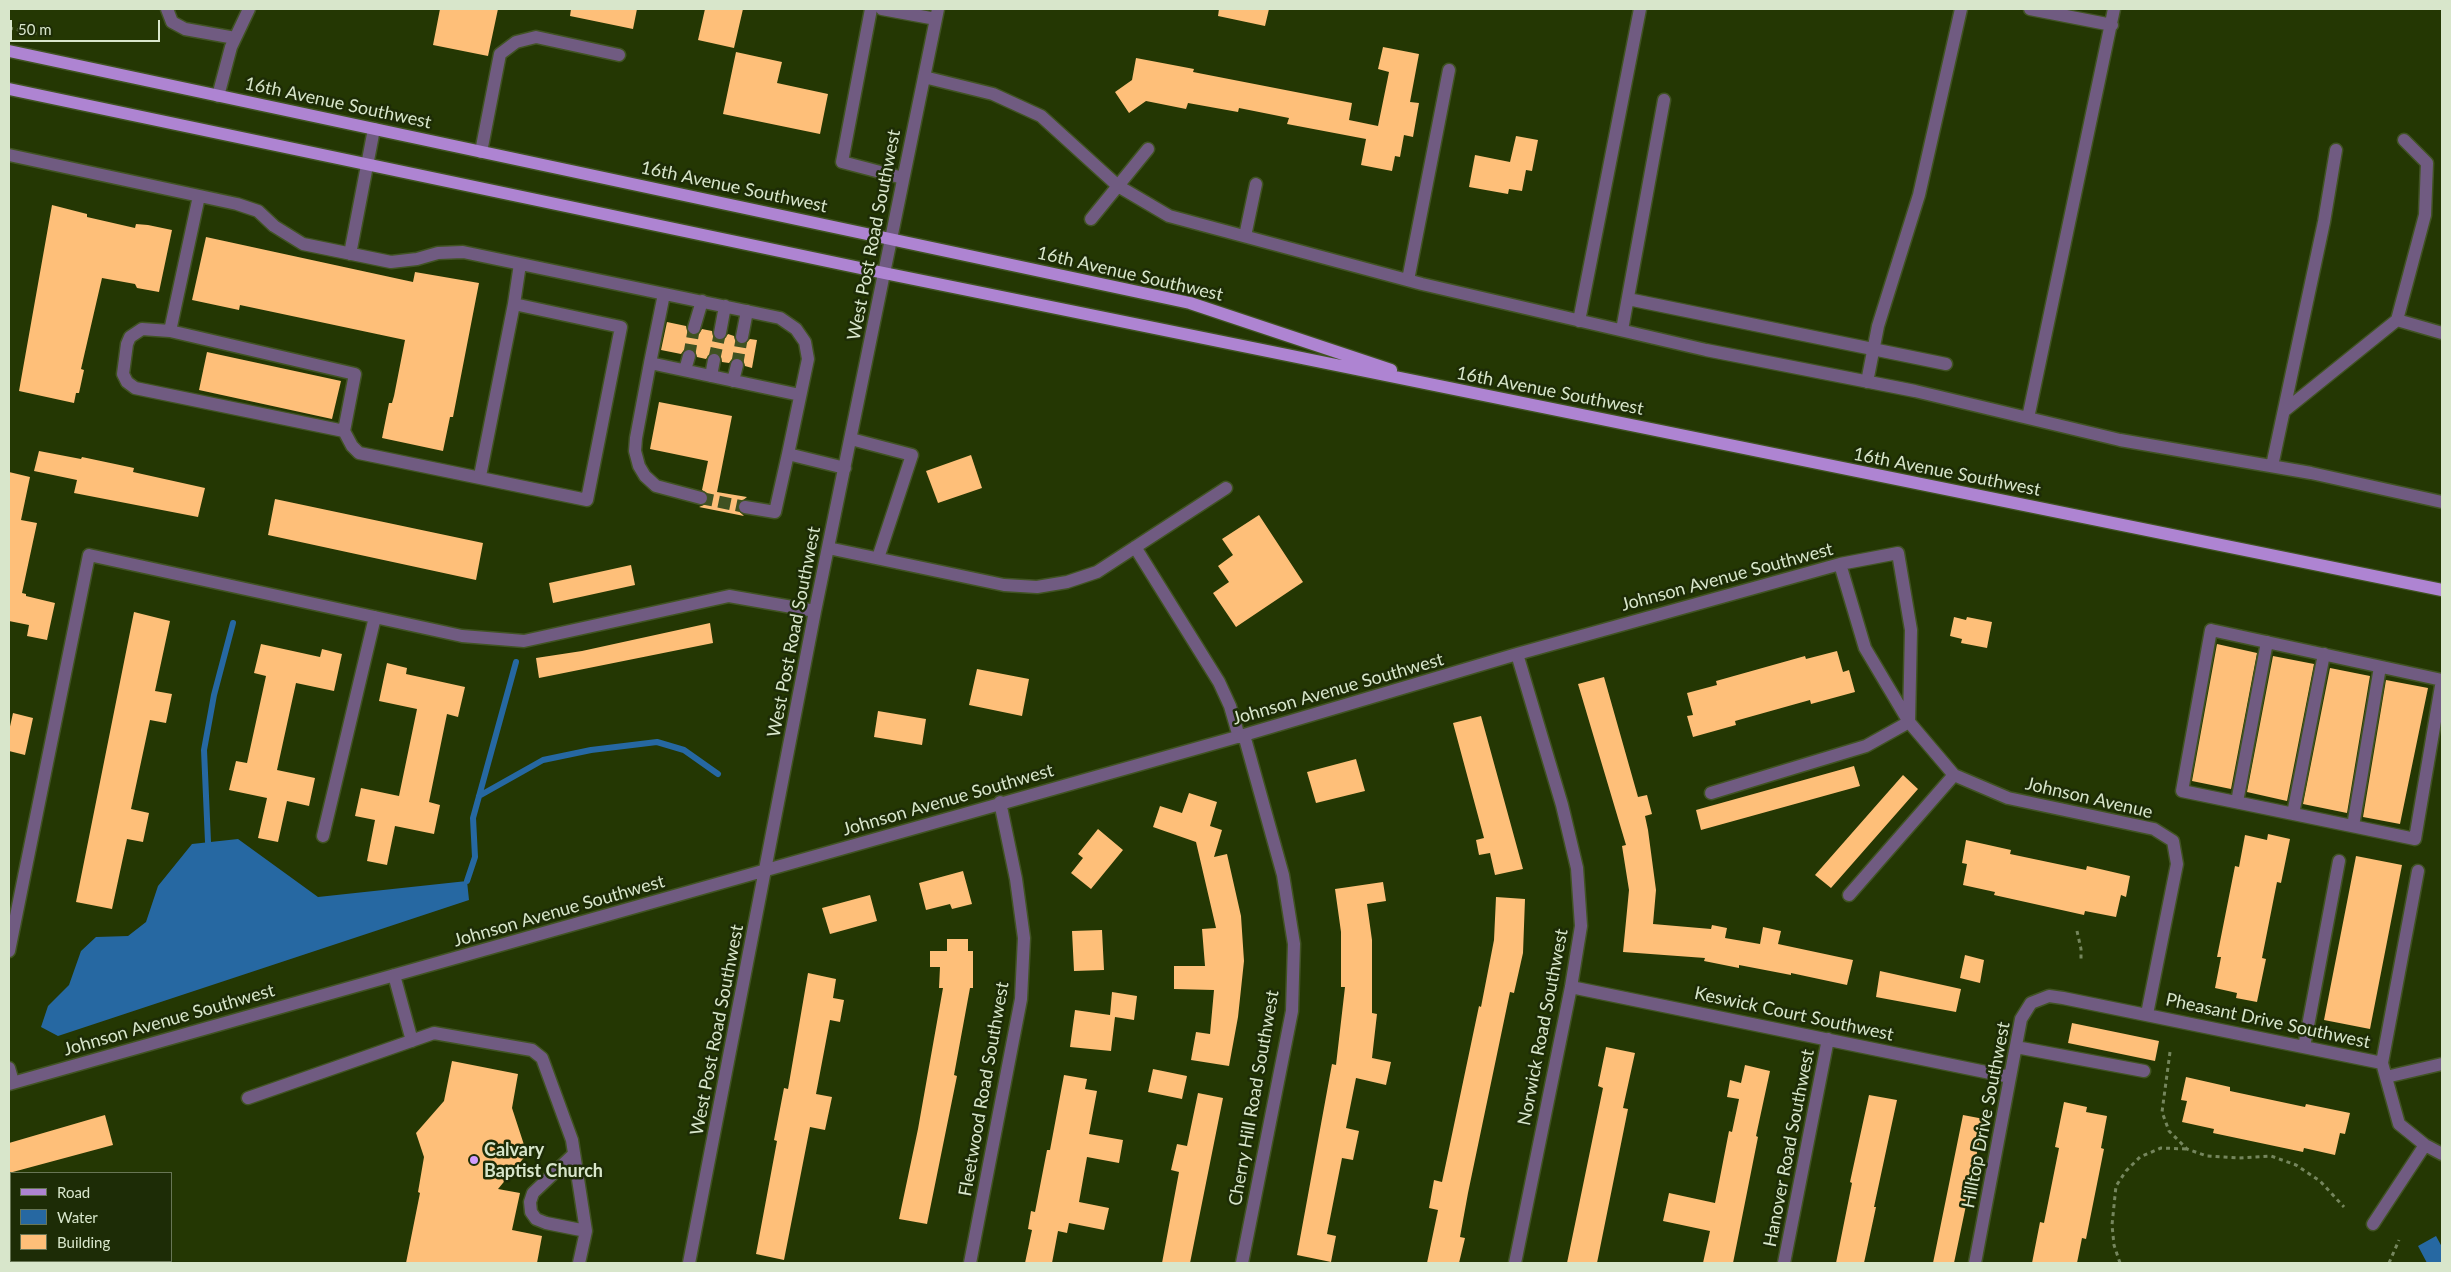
<!DOCTYPE html>
<style>
body{margin:0}
#map{position:relative;width:2451px;height:1272px;overflow:hidden;background:#243703;font-family:Lato,sans-serif}
canvas{display:block}
.frame{position:absolute;inset:0;border:10px solid #d8e6cb;pointer-events:none}
.legend{position:absolute;left:10px;top:1172px;width:162px;height:90px;box-sizing:border-box;background:#1d2c06;border:1px solid #687655;margin:0;padding:6px 9px;list-style:none;font-size:15px;color:#d8e6cb}
.legend li{display:flex;align-items:center;gap:10px;height:25px}
.legend b{width:25px;border:1px solid #687655}
.scale{position:absolute;left:10px;top:20px;width:150px;height:22px;box-sizing:border-box;border:2px solid #d8e6cb;border-top:0;padding-left:6px;font-size:15px;line-height:18px;white-space:nowrap;color:#d8e6cb;-webkit-text-stroke:4px #1d2c06;paint-order:stroke}
</style>
<div id="map">
<canvas width="2451" height="1272"></canvas>
<div class="frame"></div>
<ul class="legend">
<li><b style="height:6px;background:#ae84d2"></b>Road</li>
<li><b style="height:14px;background:#2668a2"></b>Water</li>
<li><b style="height:14px;background:#febf79"></b>Building</li>
</ul>
<div class="scale">50 m</div>
</div>
<script>
const ctx = document.querySelector('canvas').getContext('2d');
ctx.lineJoin = 'round';
function fillPath(path, color) {
  ctx.fillStyle = color;
  ctx.fill(path, 'evenodd');
}
function shape(rows) {
  const path = new Path2D();
  for (const r of rows) {
    path.moveTo(r[0], r[1]);
    for (let i = 2; i < r.length; i += 2) path.lineTo(r[i], r[i + 1]);
  }
  return path;
}
function stroke(path, color, width, dash) {
  ctx.strokeStyle = color;
  ctx.lineWidth = width;
  ctx.lineCap = dash ? 'butt' : 'round';
  ctx.setLineDash(dash || []);
  ctx.stroke(path);
}
function drawText(font, color, halo, rows, align = 'center') {
  ctx.font = font + ' Lato,sans-serif';
  ctx.lineWidth = 5;
  ctx.setLineDash([]);
  ctx.textBaseline = 'middle';
  ctx.strokeStyle = halo;
  ctx.fillStyle = color;
  for (const [text, x, y, turn = 0] of rows) {
    ctx.save();
    ctx.translate(x, y);
    ctx.rotate((+turn || 0) * Math.PI / 180);
    ctx.textAlign = isNaN(turn) ? turn : align;
    if (halo) ctx.strokeText(text, 0, 0);
    ctx.fillText(text, 0, 0);
    ctx.restore();
  }
}
fillPath(shape([
 [238,839,318,897,467,881,469,900,58,1036,41,1027,48,1006,69,985,81,951,96,937,128,936,146,922,158,886,192,844],
 [2436,1236,2442,1247,2442,1263,2427,1263,2418,1246]
]), '#2668a2');
stroke(shape([
 [479,796,543,760,591,750,657,742,684,750,718,774],
 [208,842,204,750,214,695,233,623],
 [467,881,475,857,473,818,516,662]
]), '#2668a2', 6);
fillPath(shape([
 [440,9,498,9,488,56,433,45],
 [571,9,637,9,633,29,570,16],
 [705,9,743,9,734,48,698,40],
 [1219,9,1269,9,1265,26,1218,16],
 [1383,47,1419,54,1410,102,1419,103,1413,137,1404,135,1400,157,1395,156,1392,171,1361,165,1366,139,1287,124,1289,118,1239,108,1238,112,1188,103,1186,109,1146,101,1129,113,1115,92,1132,80,1136,58,1194,69,1193,72,1352,103,1349,120,1378,126,1389,72,1378,69],
 [736,52,782,62,777,83,828,94,820,134,723,114],
 [1516,136,1538,140,1532,171,1526,170,1522,191,1509,189,1508,194,1469,187,1475,155,1510,162],
 [52,205,87,214,87,217,135,228,136,224,148,225,172,230,159,292,137,288,135,284,102,278,81,369,84,370,79,393,76,393,74,403,19,391],
 [206,237,413,282,415,272,479,283,453,417,450,417,443,451,382,438,389,403,392,403,394,396,405,340,240,305,239,310,192,300],
 [667,322,686,326,688,333,692,336,699,334,702,329,712,331,713,336,718,341,723,340,728,334,734,336,735,340,740,345,745,344,750,339,757,340,752,368,745,366,743,360,738,357,732,359,729,363,722,362,721,357,716,352,711,353,706,359,697,357,695,351,691,348,684,350,681,354,661,350],
 [207,352,341,381,332,419,199,390],
 [659,402,732,416,717,492,747,497,737,505,738,510,744,516,699,507,706,504,709,500,707,493,702,490,708,461,650,449],
 [39,451,81,459,82,457,134,468,133,472,205,488,198,517,74,493,77,480,34,471],
 [971,455,982,488,938,503,926,471],
 [9,472,30,477,21,520,37,523,22,593,26,594,26,596,55,603,47,640,27,636,29,625,9,621],
 [275,499,483,543,476,580,268,535],
 [1259,515,1303,582,1236,627,1213,593,1229,582,1218,566,1233,555,1222,539],
 [631,565,635,585,553,603,549,583],
 [134,612,170,621,155,691,172,694,166,723,150,720,131,809,149,813,143,842,127,839,112,909,76,902],
 [1954,617,1966,620,1967,617,1992,622,1987,648,1961,643,1962,639,1950,636],
 [710,623,713,643,539,678,536,658,582,651],
 [261,644,320,657,322,649,342,654,334,691,296,683,277,770,315,778,309,806,287,801,278,842,258,838,267,798,229,790,236,761,247,763,266,676,254,673],
 [2217,644,2257,653,2231,789,2192,781],
 [1837,651,1843,672,1849,670,1855,692,1811,704,1810,700,1735,721,1736,725,1693,737,1687,716,1693,715,1687,693,1717,685,1716,681,1805,656,1806,659],
 [2273,656,2314,664,2287,801,2247,792],
 [387,663,407,668,406,674,465,687,458,717,447,714,429,802,440,805,434,834,395,826,387,865,367,861,375,820,355,816,361,788,399,796,417,709,379,701],
 [2330,668,2370,676,2347,813,2303,804],
 [977,669,1029,679,1022,716,969,705],
 [1604,677,1638,797,1647,795,1652,814,1645,816,1648,830,1656,890,1653,924,1711,929,1712,925,1727,928,1725,938,1760,944,1763,927,1781,931,1778,944,1853,960,1847,985,1791,973,1791,975,1739,965,1739,968,1704,961,1705,958,1623,952,1629,890,1622,846,1626,845,1578,684],
 [2386,680,2428,688,2400,824,2363,817],
 [878,711,926,719,922,745,874,737],
 [13,713,33,718,25,755,9,751,9,731],
 [1481,716,1523,869,1495,875,1490,853,1479,855,1476,840,1484,838,1453,723],
 [1356,759,1365,791,1316,803,1307,772],
 [1854,766,1860,786,1701,830,1696,810],
 [1903,775,1918,789,1831,888,1815,875],
 [1189,793,1217,802,1210,826,1222,830,1214,857,1227,854,1241,916,1244,961,1238,1017,1229,1066,1191,1060,1196,1032,1210,1034,1214,990,1174,989,1174,966,1205,966,1202,929,1216,928,1196,842,1153,827,1160,806,1182,813],
 [1098,829,1123,850,1091,889,1071,873,1083,858,1078,854],
 [2268,834,2290,839,2281,883,2277,882,2262,958,2266,959,2257,1002,2236,998,2237,993,2215,988,2221,957,2217,957,2235,866,2239,867,2245,835,2267,840],
 [1966,840,2011,850,2010,854,2086,870,2087,866,2130,876,2126,897,2121,895,2116,917,2085,911,2084,915,1994,895,1995,892,1963,885,1967,864,1962,863],
 [2356,856,2402,865,2370,1029,2324,1020],
 [963,871,972,904,952,909,950,904,926,910,919,883],
 [1383,882,1386,901,1367,904,1372,940,1372,1013,1377,1014,1372,1058,1391,1062,1386,1085,1356,1078,1346,1128,1359,1131,1353,1160,1342,1158,1327,1234,1336,1236,1331,1262,1297,1255,1332,1064,1336,1065,1345,987,1341,987,1341,932,1335,889],
 [870,895,877,921,830,934,822,908],
 [1496,897,1525,899,1523,953,1514,993,1510,992,1468,1193,1460,1237,1465,1238,1459,1263,1427,1263,1438,1210,1429,1208,1434,1180,1442,1182,1479,1006,1481,1007,1494,940],
 [1102,930,1104,970,1074,971,1072,931],
 [947,939,968,939,968,951,973,951,973,988,970,988,954,1075,957,1076,927,1224,899,1219,918,1129,943,988,939,988,940,967,930,967,930,951,947,951],
 [1965,955,1984,960,1980,983,1960,978],
 [1880,971,1961,989,1956,1012,1876,997],
 [808,973,836,979,833,998,844,1000,840,1022,830,1020,816,1094,832,1097,825,1130,810,1127,784,1260,756,1254,777,1141,774,1140,784,1088,788,1089],
 [1112,992,1137,996,1134,1020,1115,1017,1111,1051,1070,1047,1075,1010,1110,1015],
 [2072,1023,2159,1041,2155,1061,2068,1043],
 [1606,1047,1635,1053,1623,1108,1628,1109,1597,1263,1567,1263,1603,1088,1598,1086],
 [452,1061,518,1074,512,1108,527,1154,498,1189,520,1193,512,1230,542,1236,537,1263,406,1263,420,1193,418,1192,424,1157,416,1133,444,1101],
 [1745,1065,1770,1071,1756,1136,1758,1137,1733,1263,1703,1263,1710,1231,1663,1221,1669,1193,1715,1203,1729,1131,1732,1132,1739,1099,1727,1097,1730,1080,1741,1083],
 [1153,1069,1187,1076,1182,1099,1148,1092],
 [1064,1075,1087,1079,1085,1089,1097,1091,1089,1134,1123,1140,1119,1163,1087,1157,1079,1202,1109,1208,1104,1230,1069,1223,1067,1233,1058,1231,1052,1263,1025,1263,1032,1230,1028,1229,1031,1211,1035,1212,1047,1150,1050,1150],
 [2186,1077,2230,1087,2230,1091,2305,1107,2306,1104,2350,1113,2345,1134,2340,1133,2335,1155,2304,1148,2303,1152,2213,1133,2214,1129,2182,1122,2187,1101,2181,1100],
 [1198,1093,1223,1098,1190,1263,1162,1263,1179,1172,1171,1170,1177,1144,1187,1146],
 [1869,1095,1897,1100,1874,1207,1876,1207,1864,1263,1836,1263,1852,1183,1850,1182],
 [2064,1102,2087,1107,2086,1112,2107,1116,2101,1148,2104,1149,2086,1239,2082,1238,2077,1263,2032,1263,2040,1222,2044,1223,2059,1148,2055,1147],
 [105,1115,113,1145,9,1173,9,1143],
 [1963,1115,1984,1119,1954,1263,1933,1263]
]), '#febf79');
stroke(shape([
 [689,356,694,328],
 [714,360,720,333],
 [737,365,742,337],
 [701,498,745,507]
]), '#3f5121', 12, [12, 6]);
const minor = shape([
 [167,9,172,22,185,29,235,38],
 [871,9,842,162,903,178],
 [882,9,936,19],
 [2030,9,2112,25],
 [924,77,993,94,1041,116,1118,186,1169,216,1422,284,1706,350,1915,391,2120,440,2311,473,2442,502],
 [218,96,231,47,249,9],
 [481,152,500,54,516,42,536,37,619,55],
 [9,155,237,204,258,211,274,226,303,244,391,262,417,259,438,253,463,252,780,318,796,329,805,342,808,359,788,454,845,468],
 [1091,219,1148,149],
 [1245,236,1256,184],
 [350,254,374,129],
 [1408,280,1449,70],
 [664,294,650,363,800,395],
 [1628,299,1946,364],
 [2397,320,2442,333],
 [1579,321,1640,9],
 [694,328,702,301],
 [1622,330,1664,100],
 [170,331,355,374,344,431,135,388,127,382,123,374,127,344,130,337,142,329,170,331,199,196],
 [720,333,725,306],
 [742,337,747,311],
 [650,363,636,438,635,451,639,466,645,476,656,486,701,498],
 [685,370,689,356],
 [711,376,714,360],
 [733,381,737,365],
 [1867,382,1878,326,1919,195,1961,9],
 [2284,411,2397,320,2425,215,2427,163,2404,140],
 [2028,418,2114,9],
 [344,431,352,446,359,453,587,500,621,327,514,304,520,264],
 [851,439,912,455,878,558],
 [2272,466,2324,222,2336,150],
 [480,476,514,304],
 [745,507,775,512,788,454],
 [1135,547,1219,682,1230,706,1239,737],
 [828,548,1004,585,1037,587,1067,582,1097,572,1226,488],
 [1840,564,1865,648,1909,722,1954,775,2008,798,2154,829,2173,841,2177,864,2147,1014],
 [2442,680,2415,839,2182,791,2211,630,2442,680],
 [1711,793,1866,746,1909,722],
 [2237,802,2267,642],
 [2293,814,2324,654],
 [2353,826,2380,667],
 [323,836,375,617],
 [2418,871,2382,1063,2399,1124,2425,1145,2442,1154],
 [1849,895,1954,775],
 [9,951,89,555,462,636,524,641,729,596,815,611],
 [394,975,412,1041],
 [1571,987,2010,1077],
 [2016,1047,2144,1071],
 [2304,1047,2339,861],
 [9,1068,13,1082],
 [2386,1077,2442,1064],
 [9,1084,1244,735,1517,654,1840,564,1898,553,1911,630,1909,722],
 [248,1098,434,1033,532,1050,542,1058,572,1140,586,1231,579,1263],
 [574,1154,533,1193,530,1202,531,1212,536,1219,546,1223,586,1231],
 [2373,1224,2425,1145],
 [689,1263,815,611,938,9],
 [970,1263,1021,999,1024,938,1016,879,1000,802],
 [1242,1263,1292,1011,1294,944,1283,875,1244,735],
 [1515,1263,1571,987,1581,926,1577,868,1562,805,1517,654],
 [1784,1263,1828,1039],
 [1975,1263,2021,1019,2031,1003,2049,996,2063,998,2382,1063]
]);
const major = shape([
 [9,51,1190,303,1391,370],
 [9,89,884,273,2442,590]
]);
stroke(minor, '#415323', 15);
stroke(major, '#415323', 15);
stroke(shape([
 [9,28,46,35],
 [2077,931,2081,949,2081,962],
 [2170,1052,2162,1112,2169,1131,2187,1149,2207,1156,2239,1158,2271,1156,2296,1165,2320,1181,2344,1207],
 [2120,1263,2114,1245,2112,1225,2116,1186,2126,1171,2140,1157,2161,1148,2186,1149],
 [2389,1263,2399,1240]
]), '#75865d', 3, [4, 4]);
stroke(minor, '#705b81', 12);
stroke(major, '#ae84d2', 12);
for (const [x, y, r, color] of [
 [474,1160,5,"#d29dfd"]
]) {
  const dot = new Path2D();
  dot.arc(x, y, r, 0, 2 * Math.PI);
  ctx.fillStyle = color;
  ctx.fill(dot);
  stroke(dot, '#1d2c06', 2);
}
drawText('18px', '#d8e6cb', '#1d2c06', [
 ["16th Avenue Southwest",338,103,12],
 ["16th Avenue Southwest",734,187,12],
 ["West Post Road Southwest",874,235,-79],
 ["16th Avenue Southwest",1130,274,13],
 ["16th Avenue Southwest",1550,391,11],
 ["16th Avenue Southwest",1947,472,11],
 ["Johnson Avenue Southwest",1727,577,-15],
 ["West Post Road Southwest",794,632,-79],
 ["Johnson Avenue Southwest",1338,689,-16],
 ["Johnson Avenue",2089,798,13],
 ["Johnson Avenue Southwest",948,800,-16],
 ["Johnson Avenue Southwest",559,911,-16],
 ["Keswick Court Southwest",1794,1014,12],
 ["Johnson Avenue Southwest",169,1020,-16],
 ["Pheasant Drive Southwest",2268,1021,12],
 ["Norwick Road Southwest",1543,1027,-79],
 ["West Post Road Southwest",717,1030,-79],
 ["Fleetwood Road Southwest",984,1089,-80],
 ["Cherry Hill Road Southwest",1254,1098,-80],
 ["Hilltop Drive Southwest",1986,1115,-79],
 ["Hanover Road Southwest",1789,1148,-79]
]);
drawText('bold 18px', '#d8e6cb', '#1d2c06', [
 ["Calvary",484,1150],
 ["Baptist Church",484,1171]
], 'left');
</script>
